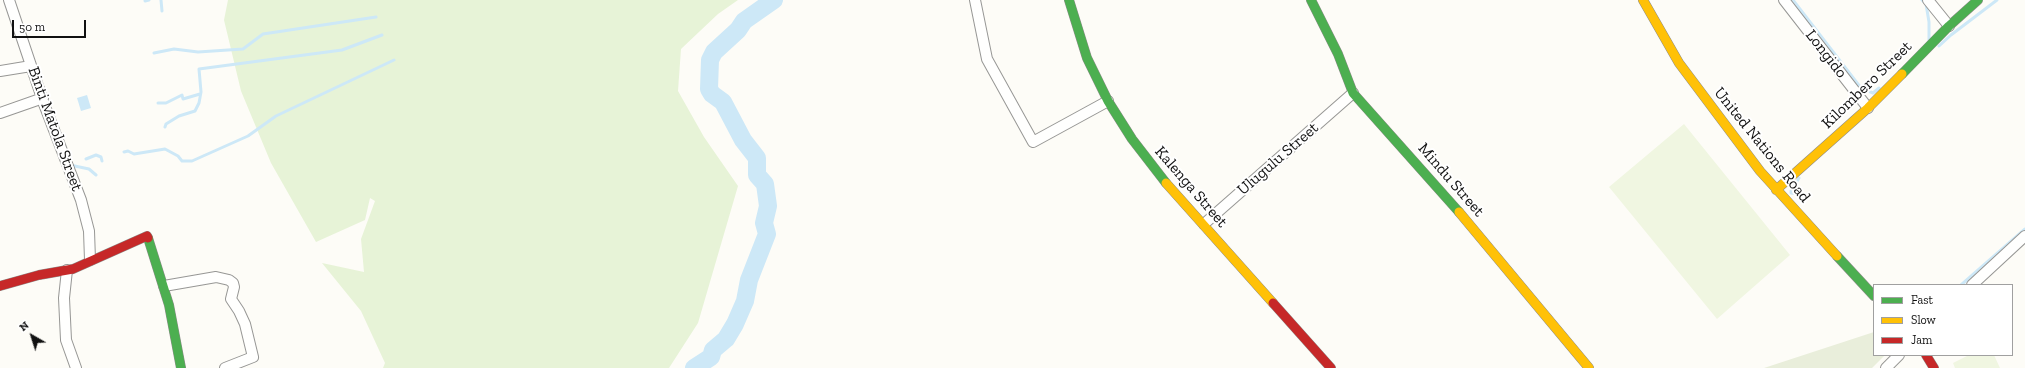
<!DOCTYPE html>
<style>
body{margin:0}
#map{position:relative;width:2025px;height:368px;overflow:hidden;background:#fdfcf7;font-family:"Zilla Slab",serif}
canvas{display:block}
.legend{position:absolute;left:1873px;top:284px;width:140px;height:72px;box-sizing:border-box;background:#fff;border:1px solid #a0a0a0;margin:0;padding:5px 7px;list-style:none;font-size:12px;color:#111}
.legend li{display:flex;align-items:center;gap:8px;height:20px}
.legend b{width:20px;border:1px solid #a0a0a0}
.north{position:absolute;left:12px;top:316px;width:40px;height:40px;-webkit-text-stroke:3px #fff;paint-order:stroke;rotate:321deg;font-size:11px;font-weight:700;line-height:16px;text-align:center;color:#111}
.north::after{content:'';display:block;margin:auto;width:14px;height:18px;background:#111;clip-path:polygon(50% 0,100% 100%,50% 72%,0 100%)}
.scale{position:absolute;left:12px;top:20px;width:74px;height:18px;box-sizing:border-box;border:2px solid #111;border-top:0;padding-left:5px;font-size:12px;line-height:14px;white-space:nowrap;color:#111;-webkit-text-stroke:3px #fff;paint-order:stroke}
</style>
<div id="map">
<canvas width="2025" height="368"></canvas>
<ul class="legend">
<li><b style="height:5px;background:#4caf50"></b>Fast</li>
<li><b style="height:5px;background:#ffc107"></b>Slow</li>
<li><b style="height:5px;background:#c62828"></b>Jam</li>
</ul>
<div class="north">N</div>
<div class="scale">50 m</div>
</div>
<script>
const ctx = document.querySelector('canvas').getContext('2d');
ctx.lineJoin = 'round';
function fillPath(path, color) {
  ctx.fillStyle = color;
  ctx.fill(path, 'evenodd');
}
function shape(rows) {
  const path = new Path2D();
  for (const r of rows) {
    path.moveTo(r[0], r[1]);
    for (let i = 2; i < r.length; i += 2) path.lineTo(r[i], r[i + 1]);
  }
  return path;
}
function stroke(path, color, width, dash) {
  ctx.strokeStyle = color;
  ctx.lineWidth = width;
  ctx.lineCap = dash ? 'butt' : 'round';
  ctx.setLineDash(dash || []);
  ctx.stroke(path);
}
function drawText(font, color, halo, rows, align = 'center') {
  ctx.font = font + ' "Zilla Slab",serif';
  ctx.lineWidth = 4;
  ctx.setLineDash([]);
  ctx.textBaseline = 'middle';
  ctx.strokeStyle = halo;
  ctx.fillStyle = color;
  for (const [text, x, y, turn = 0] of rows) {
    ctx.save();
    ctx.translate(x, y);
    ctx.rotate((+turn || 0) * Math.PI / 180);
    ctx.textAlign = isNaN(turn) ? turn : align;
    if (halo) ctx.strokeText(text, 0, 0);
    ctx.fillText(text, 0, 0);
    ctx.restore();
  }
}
fillPath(shape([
 [228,0,738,0,718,14,681,49,678,91,704,137,738,186,698,323,669,368,383,368,385,363,361,311,322,263,364,272,361,239,375,201,370,198,365,220,316,242,271,163,241,91,224,20]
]), '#e7f3d7');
fillPath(shape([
 [1874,332,1874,355,1885,355,1872,368,1764,368]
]), '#e9eedb');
fillPath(shape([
 [1684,124,1790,255,1717,319,1609,187],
 [1969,355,1994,355,2000,368,1955,368,1953,363]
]), '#f0f6e1');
fillPath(shape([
 [87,95,91,108,81,111,77,98]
]), '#cde8f7');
stroke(shape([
 [161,0,162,11],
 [1793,0,1861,88,1873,93,1879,88],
 [1922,0,1926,4,1929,22,1929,40],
 [145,1,149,0],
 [1939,46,1951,35,1997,0],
 [154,53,174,49,198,52,243,49,263,34,376,17],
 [158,103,166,103,182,95,183,99,200,94],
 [165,127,166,124,179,116,195,111,199,103,201,92,199,69,342,50,382,35],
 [124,152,128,151,134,154,165,149,178,156,182,161,192,161,248,136,276,116,394,60],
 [86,159,96,155,101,157,102,161],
 [70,165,89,169,96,175],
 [1798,194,1791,193,1791,191,1799,178],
 [1961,285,2025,229]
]), '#cde8f7', 3);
stroke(shape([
 [694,368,711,357,713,350,726,339,735,324,745,301,749,280,767,234,764,223,768,206,765,184,757,175,757,158,743,140,723,102,712,94,709,89,710,60,714,52,738,30,744,21,774,0]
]), '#cde8f7', 18);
const street = shape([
 [9,0,44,104,81,200,89,231,90,260],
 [975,0,987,59,1033,142,1108,101],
 [1784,0,1868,108],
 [1928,0,1949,26],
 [0,71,31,66],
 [0,113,43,98],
 [1204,224,1353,93],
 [67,270,64,298,66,340,76,368],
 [1972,285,2025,236],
 [164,286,216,277,229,280,233,283,234,287,231,299,239,311,245,324,253,357,225,368],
 [1886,368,1899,355]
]);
const fast = shape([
 [1069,0,1087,58,1108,101,1132,139,1166,183],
 [1311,0,1338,54,1353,93,1459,212],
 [1902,74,1949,26,1978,0],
 [148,238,169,305,181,368],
 [1837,256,1874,296]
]);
const slow = shape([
 [1643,0,1679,63,1760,171,1837,256],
 [1166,183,1273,303],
 [1776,190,1868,108,1902,74],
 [1459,212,1589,368]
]);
const jam = shape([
 [0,286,39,275,73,269,147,236,148,238],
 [1273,303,1331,368],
 [1926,355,1934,368]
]);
stroke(street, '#979795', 12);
stroke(fast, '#8e8d8b', 10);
stroke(slow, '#8e8d8b', 10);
stroke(jam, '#8e8d8b', 10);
stroke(street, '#fffffe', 10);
stroke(fast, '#4caf50', 9);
stroke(slow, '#ffc107', 9);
stroke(jam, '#c62828', 9);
drawText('16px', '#111', '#fff', [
 ["Longido",1826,54,52],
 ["Kilombero Street",1867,85,-44],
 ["Binti Matola Street",55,129,70],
 ["United Nations Road",1762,145,51],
 ["Ulugulu Street",1278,159,-41],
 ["Mindu Street",1451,180,49],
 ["Kalenga Street",1191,187,49]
]);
</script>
